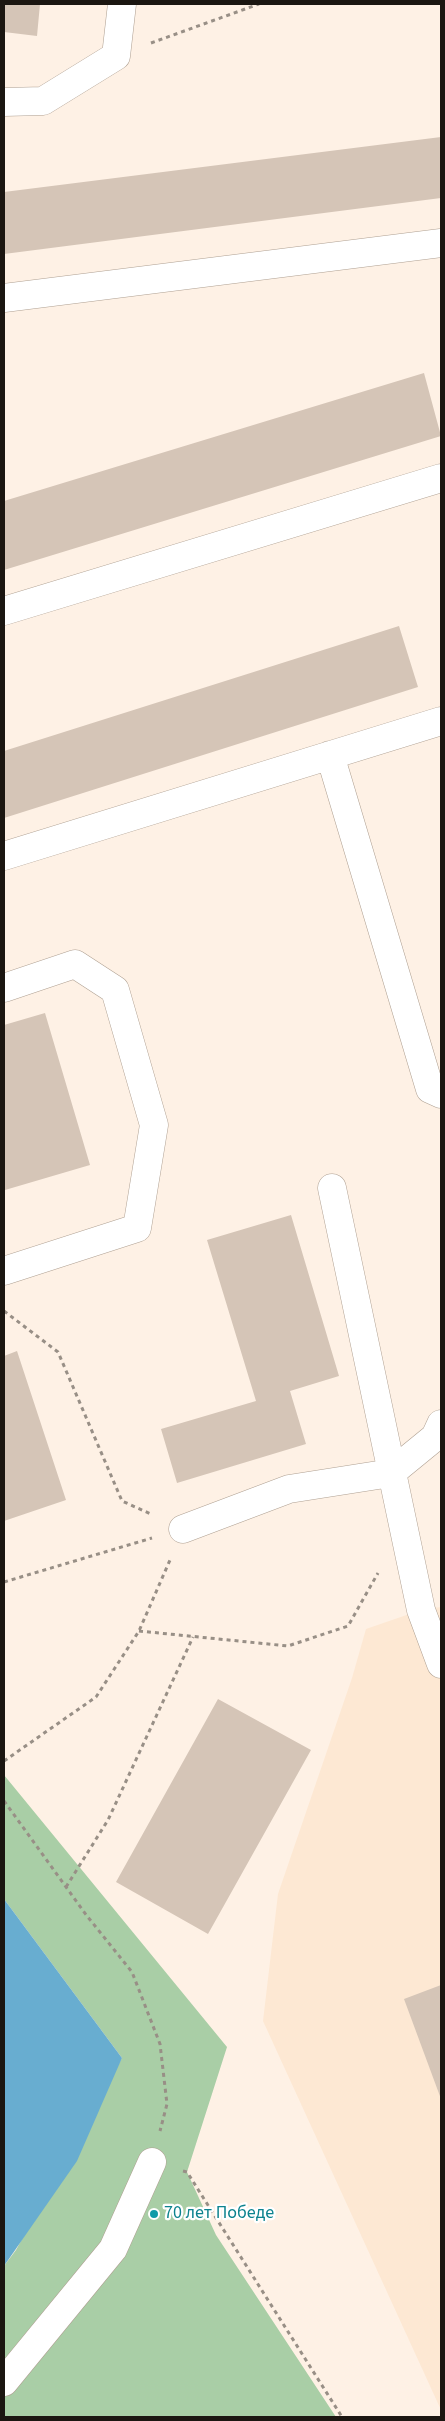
<!DOCTYPE html>
<meta charset="utf-8">
<style>
body{margin:0}
#map{position:relative;width:445px;height:2421px;overflow:hidden;background:#fef1e5;font-family:"Source Sans 3",sans-serif}
canvas{display:block}
.frame{position:absolute;inset:0;border:5px solid #1b1611;pointer-events:none}
</style>
<div id="map">
<canvas width="445" height="2421"></canvas>
<div class="frame"></div>
</div>
<script>
const ctx = document.querySelector('canvas').getContext('2d');
ctx.lineJoin = 'round';
function fillPath(path, color) {
  ctx.fillStyle = color;
  ctx.fill(path, 'evenodd');
}
function shape(rows) {
  const path = new Path2D();
  for (const r of rows) {
    path.moveTo(r[0], r[1]);
    for (let i = 2; i < r.length; i += 2) path.lineTo(r[i], r[i + 1]);
  }
  return path;
}
function stroke(path, color, width, dash) {
  ctx.strokeStyle = color;
  ctx.lineWidth = width;
  ctx.lineCap = dash ? 'butt' : 'round';
  ctx.setLineDash(dash || []);
  ctx.stroke(path);
}
function drawText(font, color, halo, rows, align = 'center') {
  ctx.font = font + ' "Source Sans 3",sans-serif';
  ctx.lineWidth = 4.5;
  ctx.setLineDash([]);
  ctx.textBaseline = 'middle';
  ctx.strokeStyle = halo;
  ctx.fillStyle = color;
  for (const [text, x, y, turn = 0] of rows) {
    ctx.save();
    ctx.translate(x, y);
    ctx.rotate((+turn || 0) * Math.PI / 180);
    ctx.textAlign = isNaN(turn) ? turn : align;
    if (halo) ctx.strokeText(text, 0, 0);
    ctx.fillText(text, 0, 0);
    ctx.restore();
  }
}
fillPath(shape([
 [441,1607,441,2410,263,2021,278,1894,352,1678,366,1629,421,1610]
]), '#fde8d3');
fillPath(shape([
 [4,1775,227,2047,187,2172,216,2235,336,2417,4,2417,4,2266,16,2250,122,2058,4,1899]
]), '#a9cea6');
fillPath(shape([
 [4,1899,122,2058,77,2161,4,2266]
]), '#68add0');
fillPath(shape([
 [4,4,40,4,37,36,4,32],
 [441,137,441,198,4,254,4,192],
 [424,373,441,436,4,570,4,501],
 [399,626,418,687,4,818,4,751],
 [45,1013,90,1165,5,1190,4,1025],
 [291,1215,339,1376,290,1391,306,1444,177,1483,161,1429,256,1401,207,1240],
 [17,1351,66,1500,4,1521,4,1356],
 [218,1699,311,1750,208,1934,116,1882],
 [441,1985,441,2099,404,1999]
]), '#d5c5b7');
const minor = shape([
 [4,102,43,101,116,56,122,4],
 [4,298,441,243],
 [4,611,441,478],
 [330,755,430,1089,441,1094],
 [4,856,441,721],
 [4,988,75,964,115,990,154,1125,137,1228,4,1271],
 [332,1188,421,1610,441,1664],
 [391,1473,435,1437,441,1424],
 [183,1529,289,1489,391,1473],
 [4,2382,113,2249,152,2162]
]);
stroke(minor, '#afa092', 29);
stroke(shape([
 [151,43,259,4],
 [4,1311,58,1352,122,1501,153,1515],
 [4,1582,152,1538],
 [139,1631,288,1646,348,1626,378,1573],
 [4,1761,96,1697,139,1631,170,1560],
 [4,1801,87,1916,132,1972,160,2044,167,2104,160,2131],
 [66,1887,108,1820,193,1637],
 [183,2171,187,2172,342,2417]
]), '#988f86', 3, [4, 4]);
stroke(minor, '#fff', 28);
for (const [x, y, r, color] of [
 [154,2214,5,"#0f9aa8"]
]) {
  const dot = new Path2D();
  dot.arc(x, y, r, 0, 2 * Math.PI);
  ctx.fillStyle = color;
  ctx.fill(dot);
  stroke(dot, '#fff', 2);
}
drawText('18px', '#0d838f', '#fff', [
 ["70 лет Победе",164,2214]
], 'left');
</script>
